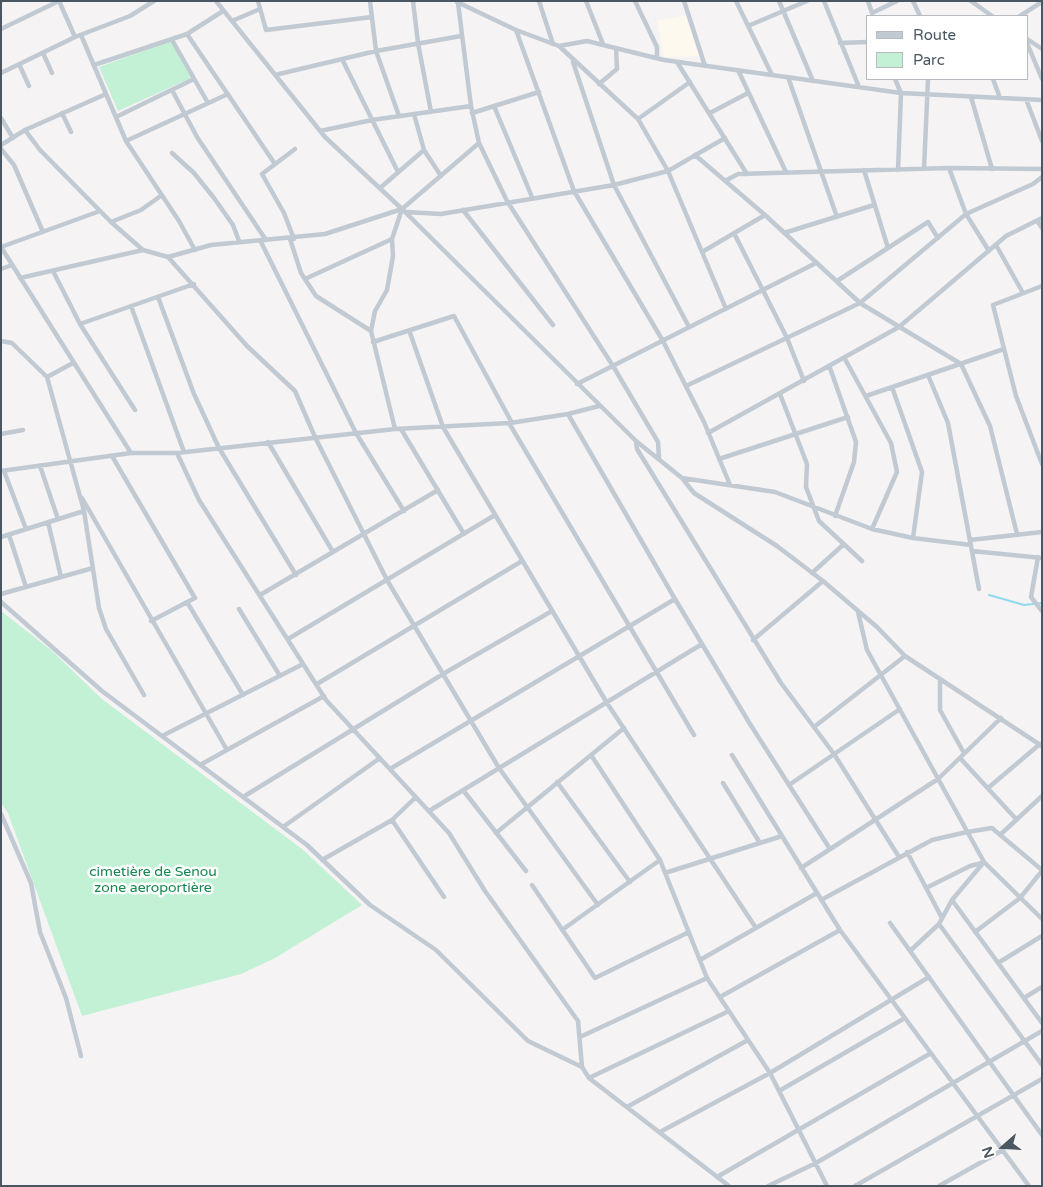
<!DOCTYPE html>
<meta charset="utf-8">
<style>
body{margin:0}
#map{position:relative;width:1043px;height:1187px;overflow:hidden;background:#f5f3f3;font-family:"Varela Round",sans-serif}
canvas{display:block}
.frame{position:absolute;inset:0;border:2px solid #4a5661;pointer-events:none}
.legend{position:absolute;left:866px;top:15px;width:162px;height:65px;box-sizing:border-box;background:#fff;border:1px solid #b7bbc0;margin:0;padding:6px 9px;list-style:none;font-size:15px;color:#4a5661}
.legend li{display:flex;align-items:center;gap:10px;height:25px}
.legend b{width:25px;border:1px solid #b7bbc0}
.north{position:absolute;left:978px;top:1122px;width:50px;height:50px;-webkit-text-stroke:4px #fff;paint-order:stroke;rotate:251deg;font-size:14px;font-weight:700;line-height:20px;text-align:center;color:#4a5661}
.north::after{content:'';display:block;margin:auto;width:18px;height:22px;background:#4a5661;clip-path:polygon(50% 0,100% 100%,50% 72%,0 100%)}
</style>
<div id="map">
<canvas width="1043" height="1187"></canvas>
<div class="frame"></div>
<ul class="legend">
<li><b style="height:6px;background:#c1cad2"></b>Route</li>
<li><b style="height:14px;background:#c3f1d5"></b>Parc</li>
</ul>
<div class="north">N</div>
</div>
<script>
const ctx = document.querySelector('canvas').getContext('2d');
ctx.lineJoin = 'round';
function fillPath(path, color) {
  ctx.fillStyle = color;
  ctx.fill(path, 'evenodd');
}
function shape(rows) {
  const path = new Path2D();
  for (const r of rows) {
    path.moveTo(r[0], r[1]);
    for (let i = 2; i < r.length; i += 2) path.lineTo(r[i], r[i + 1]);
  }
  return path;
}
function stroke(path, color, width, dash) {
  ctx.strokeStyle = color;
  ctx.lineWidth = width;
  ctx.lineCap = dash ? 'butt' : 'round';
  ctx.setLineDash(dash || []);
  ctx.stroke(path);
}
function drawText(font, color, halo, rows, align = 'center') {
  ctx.font = font + ' "Varela Round",sans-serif';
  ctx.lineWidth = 5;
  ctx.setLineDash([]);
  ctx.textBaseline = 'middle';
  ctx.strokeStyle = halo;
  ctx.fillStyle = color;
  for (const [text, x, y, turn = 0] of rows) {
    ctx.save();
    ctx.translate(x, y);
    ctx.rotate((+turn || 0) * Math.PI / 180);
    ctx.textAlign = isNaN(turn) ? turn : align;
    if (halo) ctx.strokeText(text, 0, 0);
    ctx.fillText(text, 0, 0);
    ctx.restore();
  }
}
fillPath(shape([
 [686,15,699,56,664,57,657,21]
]), '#fdf9ef');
fillPath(shape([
 [171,41,191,78,118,111,99,67],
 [1,611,52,651,102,699,302,849,362,905,275,958,241,974,82,1016,8,813,1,803]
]), '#c3f1d5');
stroke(shape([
 [989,595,1024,605,1042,603]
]), '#90daee', 2);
stroke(shape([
 [59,1,75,37],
 [216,1,325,137,402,209,636,441,682,478,694,493,777,546,823,581,877,627,905,656,1042,746],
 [258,1,266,30,372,17],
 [370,1,376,51,399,116],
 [413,1,418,43,431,112],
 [539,1,553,44],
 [586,1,603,44],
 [635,1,657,47,657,58],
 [684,1,705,66],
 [736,1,772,75],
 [779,1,813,81],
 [824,1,859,87],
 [868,1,872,13,897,1],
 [913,1,920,16],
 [971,1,992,16],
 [457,2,516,30,559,46,638,119,668,171,726,309],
 [458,3,471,106,479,143,507,201,613,366,658,442,659,459],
 [1020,16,1042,2],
 [232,21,260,9],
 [748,26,807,1],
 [1,29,59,1],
 [516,30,574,191,663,341,704,422,730,485],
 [187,34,275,164],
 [81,35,126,141,179,221,195,250],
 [1027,39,1042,49],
 [172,40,208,103],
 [840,43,867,42],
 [1027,43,1042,79],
 [559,46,587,41,664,60,901,93,1042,100],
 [43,53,52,73],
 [342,59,398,172],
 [573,62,614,185,689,327],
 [677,62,747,174],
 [19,64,29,86],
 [94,65,187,34,223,11],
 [738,70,786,172],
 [1,73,75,37,130,16,154,1],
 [275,75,376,51,461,36],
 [788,77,837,217],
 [895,79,901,93,898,170],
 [993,79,1000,98],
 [599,84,617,69,616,48],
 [172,90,197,137,266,240],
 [971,97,992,169],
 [1026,99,1042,141],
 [494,106,532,197],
 [62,113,71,132],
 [472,113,539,92],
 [710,113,748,93],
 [414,114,424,150,441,176],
 [116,117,194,79],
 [1,118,13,138],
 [638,119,690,82],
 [25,130,40,150,111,222,143,250,168,257,211,245,325,234,402,209,479,143],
 [320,131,372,120,471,106],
 [126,141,228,94],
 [1,145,25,130,106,94],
 [1,149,14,165,43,232],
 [172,153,194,173,214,198,233,225,239,241],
 [695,155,765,215,860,303,961,364,990,426,1017,534],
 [949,168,966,214,989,251],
 [924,169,928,79],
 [864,170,888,248],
 [725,181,738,174,949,168,1042,169],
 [380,188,424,150],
 [463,210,553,325],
 [406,212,441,214,614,185,668,171,725,138],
 [1037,221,1042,228],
 [111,222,141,210,162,195],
 [734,233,787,338,804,381],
 [784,233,874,205],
 [290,239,301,273,316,296,371,331],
 [294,239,284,213,262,174,295,149],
 [260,240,356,433,404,511],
 [996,245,1023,293],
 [1,247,131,453],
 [1,247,100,211],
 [702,252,765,215],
 [168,257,247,346,295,391,315,437,387,580,499,768,598,905],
 [1,269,12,265],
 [53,271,80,324,135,410],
 [20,278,143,250],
 [305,279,392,239],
 [837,281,928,222,938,238],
 [1042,286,993,305,1016,396,1042,464],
 [158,297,194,394,219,448,296,575],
 [131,306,184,452],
 [80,324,194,284],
 [409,330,443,427,607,703,756,928],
 [1,341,12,343,47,377,84,511,1,537],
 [373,342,454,316,512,423],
 [845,359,891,443,897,472,872,529],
 [830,368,856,442,854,462,835,516],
 [928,375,948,423,979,589],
 [47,377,73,363],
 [577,384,816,263],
 [686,386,860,303,966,214,1033,184,1042,177],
 [892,387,922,472,913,538],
 [780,394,807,464,806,487,819,521,862,561],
 [866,396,1004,349],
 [568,414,675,599,750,724,830,849],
 [510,423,568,414,599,406],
 [395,429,509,423,694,735],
 [401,429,464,534],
 [708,433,899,327,1006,236,1042,218],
 [1,434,23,430],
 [636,441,637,449,781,683,834,754,899,857],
 [268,442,333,552],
 [177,453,199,500,326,700,449,833,485,891,578,1021,582,1067,589,1078,729,1186],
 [112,456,195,598,151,621],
 [719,459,848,417],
 [40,466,58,519],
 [1,471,131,453,177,453,395,429,371,331,375,311,387,290,393,256,392,239,402,209],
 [4,471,26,529],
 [682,478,775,492,872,529,913,538,971,545],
 [82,498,227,750],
 [84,511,99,608,106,629,144,695],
 [48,522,61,577],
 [9,535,26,587],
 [970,540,1042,532],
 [972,551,1042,558],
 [1038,557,1031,597,1042,611],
 [812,573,844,544],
 [1,594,93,568],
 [260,595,438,490],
 [1,602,102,691,307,845,370,905,436,950,528,1041,582,1067],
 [187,602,243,695],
 [239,609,280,676],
 [858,612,867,650,984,862,1042,919],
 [288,639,495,515],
 [753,640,823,581],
 [940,679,940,710,964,753],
 [317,684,522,561],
 [814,727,905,656],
 [162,736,303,664],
 [591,755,660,860,707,978,770,1073,827,1186],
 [732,755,840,930,1029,1186],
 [960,758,1016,819],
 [200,765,324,696],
 [390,769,675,599],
 [557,782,630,882],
 [723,783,760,843],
 [789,785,900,709],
 [988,788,1040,744],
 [463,790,526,871],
 [243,797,443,674,552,611],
 [429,811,702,644],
 [1,814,31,883,40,932,66,998,81,1056],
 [392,820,444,897],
 [283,827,380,758],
 [496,833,624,728],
 [1000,835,1042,796],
 [907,852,942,918],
 [322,860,392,820,416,797],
 [801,868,938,779,1001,718],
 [665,873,782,836],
 [532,885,595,978,689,932],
 [926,888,970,866,982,863],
 [821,900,932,840,967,832,992,828,1042,870],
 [952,900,1042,1023],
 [890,923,1042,1135],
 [939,924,1042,1065],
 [562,930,660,860],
 [975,932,1020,898,1042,871],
 [910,951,939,924,952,900,984,862],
 [700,960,817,893],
 [998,963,1042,936],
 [720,997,840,930],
 [1024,998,1042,987],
 [580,1037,707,978],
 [589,1078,729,1011],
 [779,1091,905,1018],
 [627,1107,748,1040],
 [660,1132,770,1073,929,977],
 [717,1177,931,1053],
 [768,1186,816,1163,1042,1031],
 [855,1186,1042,1079],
 [939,1186,1003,1150]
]), '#c1cad2', 4.5);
drawText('14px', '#17864f', '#fff', [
 ["cimetière de Senou",153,872],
 ["zone aeroportière",153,888]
]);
</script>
